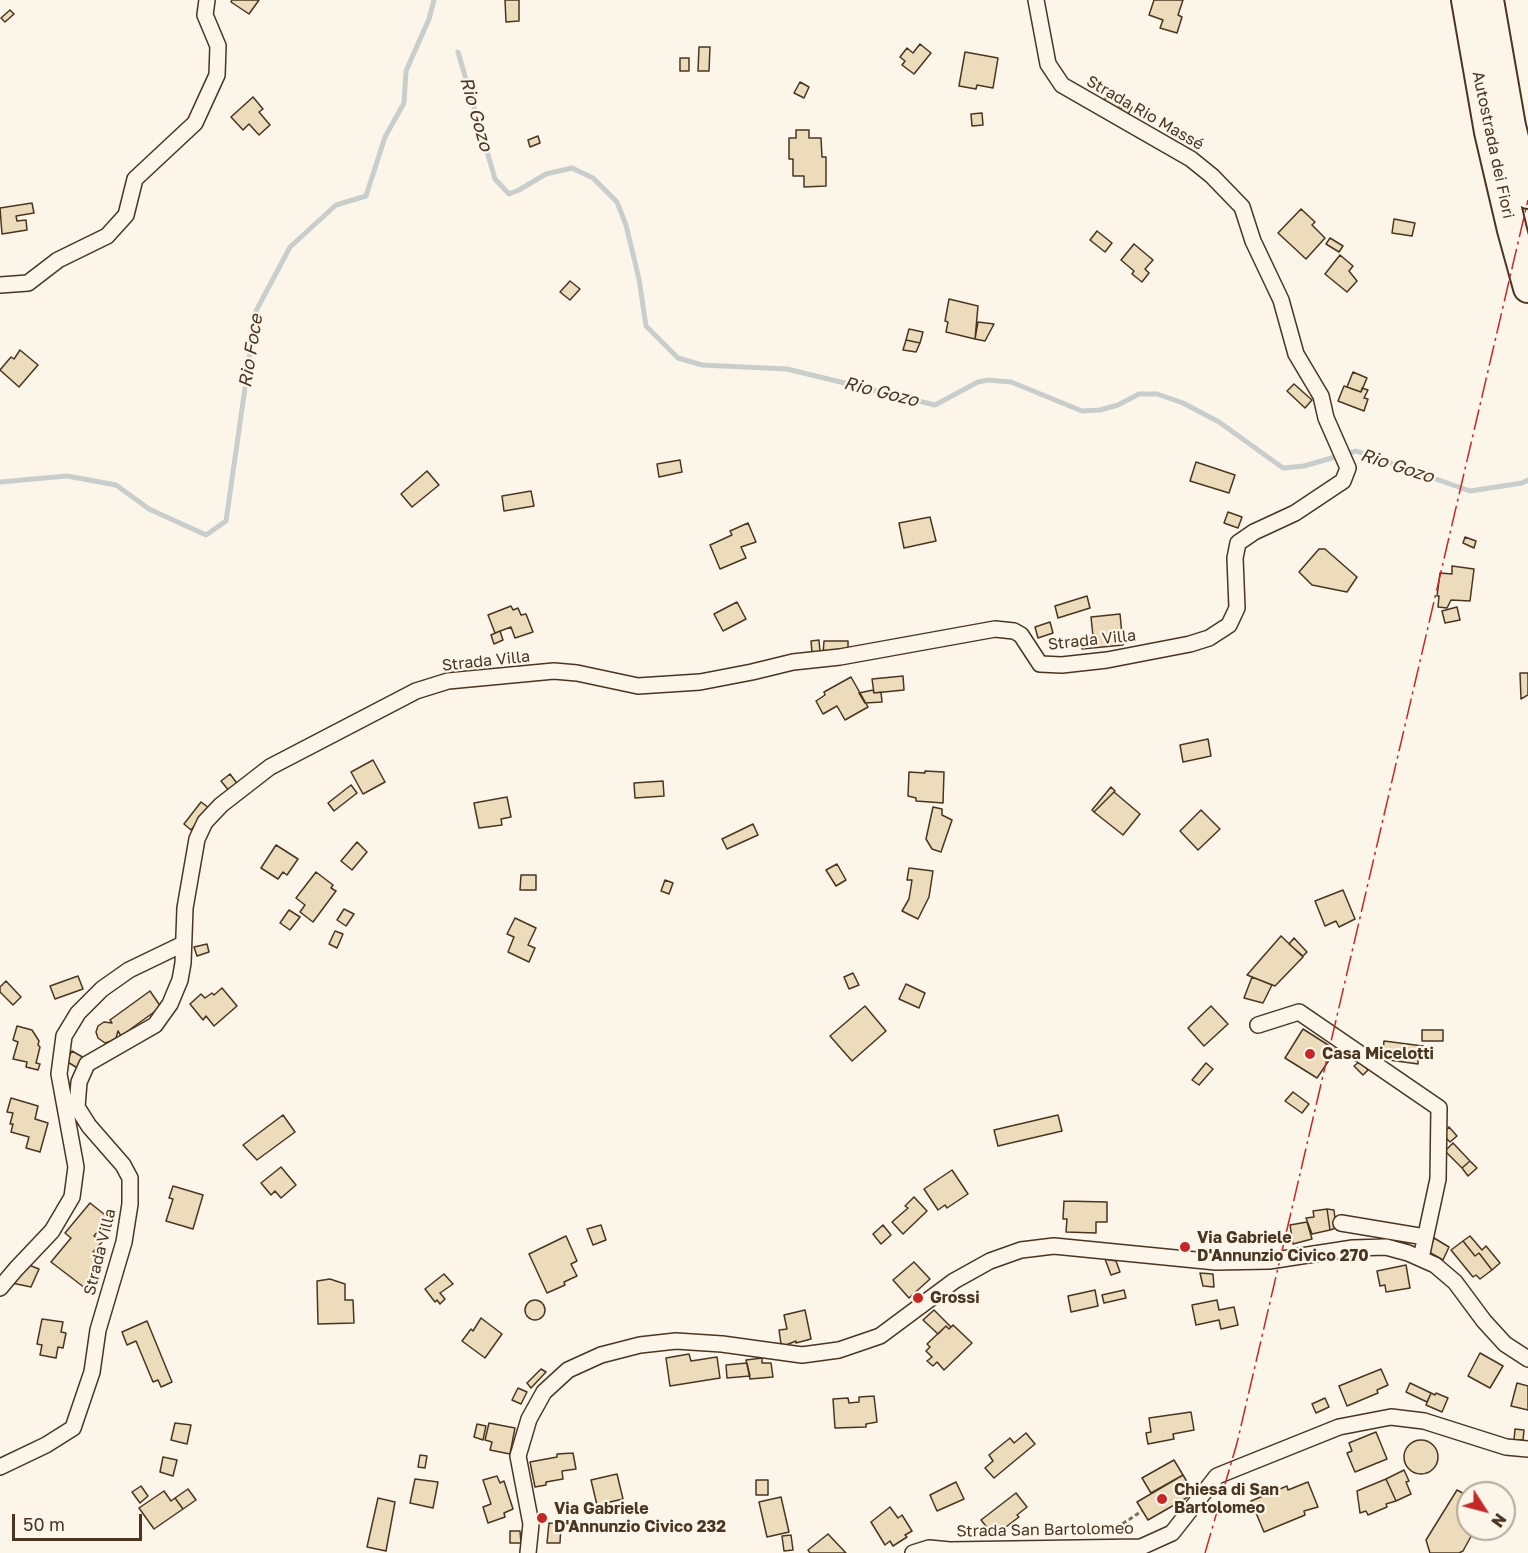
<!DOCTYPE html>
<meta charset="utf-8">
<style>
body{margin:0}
#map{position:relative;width:1528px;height:1553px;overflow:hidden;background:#fbf6e9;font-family:"Golos Text",sans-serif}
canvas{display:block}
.north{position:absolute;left:1456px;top:1481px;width:60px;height:60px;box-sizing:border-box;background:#fbf6e9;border:2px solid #b4a999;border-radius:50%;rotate:126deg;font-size:16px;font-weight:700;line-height:24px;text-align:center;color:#4a3520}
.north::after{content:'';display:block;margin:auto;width:21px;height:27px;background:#c62828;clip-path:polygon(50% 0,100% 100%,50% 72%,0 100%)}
.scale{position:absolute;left:12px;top:1514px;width:130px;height:27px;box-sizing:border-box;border:3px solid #4a3520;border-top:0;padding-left:8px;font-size:18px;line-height:21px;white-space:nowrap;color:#4a3520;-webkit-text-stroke:4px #fbf6e9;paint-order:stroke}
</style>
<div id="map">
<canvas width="1528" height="1553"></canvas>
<div class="north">N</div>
<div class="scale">50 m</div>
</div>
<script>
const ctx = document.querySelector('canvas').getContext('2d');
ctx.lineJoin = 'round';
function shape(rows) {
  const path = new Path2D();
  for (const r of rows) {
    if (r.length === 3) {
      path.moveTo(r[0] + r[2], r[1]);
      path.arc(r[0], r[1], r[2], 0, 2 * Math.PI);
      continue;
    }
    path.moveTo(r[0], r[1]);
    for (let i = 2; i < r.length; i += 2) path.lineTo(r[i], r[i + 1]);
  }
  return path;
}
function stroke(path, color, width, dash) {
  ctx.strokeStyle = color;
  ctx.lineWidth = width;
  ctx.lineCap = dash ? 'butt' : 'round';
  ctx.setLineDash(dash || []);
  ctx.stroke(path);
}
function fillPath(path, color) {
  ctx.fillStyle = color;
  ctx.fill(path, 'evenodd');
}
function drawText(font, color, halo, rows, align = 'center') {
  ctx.font = font + ' "Golos Text",sans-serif';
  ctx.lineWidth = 4.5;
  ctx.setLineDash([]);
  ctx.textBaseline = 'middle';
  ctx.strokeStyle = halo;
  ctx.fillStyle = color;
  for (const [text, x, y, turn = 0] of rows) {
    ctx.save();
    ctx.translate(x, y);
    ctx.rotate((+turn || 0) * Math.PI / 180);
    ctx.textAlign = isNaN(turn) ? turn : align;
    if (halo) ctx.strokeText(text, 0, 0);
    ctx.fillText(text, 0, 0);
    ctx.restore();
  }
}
stroke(shape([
 [458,52,495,179,509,194,519,190,546,174,572,168,593,178,617,202,626,225,639,279,646,326,678,358,702,365,787,369,935,405,978,382,988,380,1011,382,1082,411,1100,410,1118,405,1139,394,1157,394,1183,403,1219,422,1283,468,1304,466,1356,451,1470,491,1522,483,1528,480],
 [0,482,67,476,116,485,149,509,206,535,226,521,256,311,290,247,336,205,366,196,385,137,404,103,406,71,429,19,434,0]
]), '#c9cecd', 5);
const building = shape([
 [232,0,259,0,249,14,231,2,232,0],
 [505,0,519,0,519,21,506,22,505,0],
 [1154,0,1183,0,1178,15,1182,17,1177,33,1160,28,1163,20,1149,15,1154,0],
 [10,10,14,14,5,22,1,18,10,10],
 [920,44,931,53,914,74,902,65,905,61,900,57,907,48,913,53,920,44],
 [699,47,710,47,709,71,698,71,699,47],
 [965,52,998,58,993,88,977,85,976,89,959,86,965,52],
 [680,58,689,58,689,71,680,71,680,58],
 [800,82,809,87,804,98,794,93,800,82],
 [1106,95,1121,103,1117,111,1104,104,1106,95],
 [253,97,263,109,259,112,270,125,259,135,249,124,243,130,231,117,253,97],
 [1124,103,1132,107,1127,116,1119,112,1124,103],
 [982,113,983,125,972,126,971,114,982,113],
 [796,130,809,130,809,138,821,138,822,157,826,157,826,186,804,187,804,176,793,176,793,159,789,159,789,138,796,138,796,130],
 [538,136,540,143,530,147,528,140,538,136],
 [32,203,34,213,16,216,17,221,26,220,27,230,2,234,0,208,32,203],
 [1301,209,1315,222,1312,225,1325,238,1306,259,1278,233,1301,209],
 [1394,219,1415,223,1412,236,1392,233,1394,219],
 [1097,231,1112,243,1105,252,1090,240,1097,231],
 [1330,238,1343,246,1339,252,1326,244,1330,238],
 [1134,244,1153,260,1145,269,1149,273,1142,282,1132,274,1134,271,1121,260,1134,244],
 [1340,255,1353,266,1349,271,1357,281,1347,292,1325,274,1340,255],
 [570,281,580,289,570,300,560,292,570,281],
 [949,299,978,306,975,339,946,332,948,322,945,321,949,299],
 [978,322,994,324,985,341,975,339,978,322],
 [909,329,923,332,920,343,906,340,909,329],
 [906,340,920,343,916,352,903,350,906,340],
 [20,350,38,365,19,387,0,370,11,357,14,359,20,350],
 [1353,372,1367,378,1361,392,1347,387,1353,372],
 [1294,384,1312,400,1305,408,1287,391,1294,384],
 [1344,386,1361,392,1362,388,1368,390,1364,398,1368,399,1364,411,1338,401,1344,386],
 [680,460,682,472,659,477,657,464,680,460],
 [1196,462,1235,475,1229,493,1190,481,1196,462],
 [427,471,439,485,412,507,401,494,427,471],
 [531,491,534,506,504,511,502,496,531,491],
 [1228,512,1242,517,1238,528,1224,523,1228,512],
 [930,517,936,541,904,548,899,523,930,517],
 [748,523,756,542,741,547,746,558,720,569,710,545,732,535,730,531,748,523],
 [1465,537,1476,541,1474,548,1463,543,1465,537],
 [1319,549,1325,549,1357,577,1347,592,1312,585,1299,572,1319,549],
 [1452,566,1474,569,1470,601,1451,600,1447,608,1438,607,1439,596,1437,596,1440,573,1452,574,1452,566],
 [1087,596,1090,608,1058,618,1055,606,1087,596],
 [737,602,746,619,723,631,714,614,737,602],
 [511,606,513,610,518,608,521,615,526,614,533,632,515,638,511,627,495,633,488,615,511,606],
 [1457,607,1460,620,1445,623,1442,611,1457,607],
 [1120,614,1123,645,1082,649,1081,637,1093,636,1091,617,1120,614],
 [1050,622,1053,633,1038,638,1035,627,1050,622],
 [500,631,503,640,494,644,491,635,500,631],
 [819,640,820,652,812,652,811,641,819,640],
 [824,641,848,641,848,650,823,654,824,641],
 [1520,673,1528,673,1528,695,1521,699,1520,673],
 [903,676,904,690,874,693,872,679,903,676],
 [851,677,868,707,845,720,837,706,823,714,816,701,825,695,824,692,851,677],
 [873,690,874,693,881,692,882,702,865,703,859,693,873,690],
 [1208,739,1211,756,1183,762,1180,745,1208,739],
 [373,760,385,782,363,794,351,772,373,760],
 [925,771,944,772,943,803,916,801,916,798,908,796,909,772,925,773,925,771],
 [230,774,239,786,230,792,221,781,230,774],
 [663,781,664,796,635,798,634,783,663,781],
 [351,785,357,793,334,811,328,803,351,785],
 [1111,787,1115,791,1094,812,1092,810,1111,787],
 [1114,792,1140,814,1123,835,1094,812,1114,792],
 [507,797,511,817,501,819,502,825,479,828,474,803,507,797],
 [201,802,209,808,191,830,184,824,201,802],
 [933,807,942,809,942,815,952,820,941,852,932,849,926,839,933,807],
 [1201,810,1220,829,1198,850,1180,831,1201,810],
 [753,824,758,835,727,849,722,839,753,824],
 [357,842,367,852,352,870,341,861,357,842],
 [276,845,298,859,287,875,283,872,278,879,261,868,276,845],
 [837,864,846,880,836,886,826,870,837,864],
 [909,868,933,871,929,897,918,919,902,911,909,899,912,880,907,880,909,868],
 [316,872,333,885,331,888,336,891,313,922,300,912,305,905,296,898,316,872],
 [521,875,536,875,536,890,520,890,521,875],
 [665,880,673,883,669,894,661,891,665,880],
 [1343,890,1355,919,1339,927,1336,921,1325,926,1315,901,1343,890],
 [344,909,354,914,346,926,337,920,344,909],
 [289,910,300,917,290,930,280,923,289,910],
 [515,918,536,928,528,945,535,948,529,962,508,952,514,937,507,934,515,918],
 [335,931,343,934,337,948,329,944,335,931],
 [1281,936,1303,957,1275,986,1247,975,1281,936],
 [1294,938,1307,952,1303,956,1289,944,1294,938],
 [207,944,209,952,197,956,194,947,207,944],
 [853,973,859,985,849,989,844,977,853,973],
 [78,976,83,989,55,999,50,986,78,976],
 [1252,977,1272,985,1263,1003,1244,998,1252,977],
 [6,981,21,997,13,1005,0,992,0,987,6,981],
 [906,984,925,993,919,1008,899,999,906,984],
 [222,988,237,1006,214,1026,206,1016,203,1020,190,1004,201,994,205,998,212,993,214,995,222,988],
 [150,991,161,1007,121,1036,118,1031,116,1038,111,1041,105,1043,98,1038,96,1032,98,1026,104,1022,112,1023,110,1020,150,991],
 [865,1006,886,1031,852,1061,830,1036,865,1006],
 [1211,1006,1228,1024,1204,1046,1188,1028,1211,1006],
 [17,1026,32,1030,39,1041,38,1045,40,1047,36,1063,40,1064,38,1070,26,1067,27,1062,13,1059,18,1042,13,1040,17,1026],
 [1303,1029,1336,1050,1317,1078,1285,1058,1303,1029],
 [1422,1030,1443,1030,1443,1041,1422,1041,1422,1030],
 [1384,1041,1423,1046,1422,1056,1418,1056,1418,1064,1382,1059,1384,1041],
 [72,1051,86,1059,79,1069,66,1061,72,1051],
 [1360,1061,1368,1070,1363,1075,1354,1066,1360,1061],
 [1206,1063,1213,1069,1199,1085,1192,1080,1206,1063],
 [1293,1092,1309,1104,1302,1113,1285,1101,1293,1092],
 [11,1098,38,1106,35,1119,48,1123,40,1152,26,1148,29,1137,11,1132,13,1124,10,1124,13,1113,7,1112,11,1098],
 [283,1115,295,1132,257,1160,243,1145,283,1115],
 [1058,1115,1062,1131,998,1146,994,1130,1058,1115],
 [1449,1127,1457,1136,1450,1142,1442,1134,1449,1127],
 [1453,1143,1470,1161,1462,1168,1445,1151,1453,1143],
 [1470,1161,1477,1168,1468,1176,1462,1168,1470,1161],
 [281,1167,296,1185,281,1198,275,1191,271,1195,261,1183,281,1167],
 [952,1170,968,1194,947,1208,945,1205,938,1210,924,1189,952,1170],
 [173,1186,203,1195,193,1229,166,1221,173,1199,169,1198,173,1186],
 [914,1197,927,1211,903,1234,892,1222,908,1208,905,1206,914,1197],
 [1064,1201,1107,1202,1107,1222,1096,1222,1096,1233,1066,1232,1067,1219,1063,1219,1064,1201],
 [90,1203,109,1218,94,1236,102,1242,93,1252,101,1259,100,1269,85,1288,51,1262,71,1238,65,1233,90,1203],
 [1327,1209,1334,1210,1336,1228,1330,1230,1327,1209],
 [1327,1209,1330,1230,1312,1234,1306,1218,1314,1217,1313,1211,1327,1209],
 [1307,1222,1312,1239,1293,1244,1290,1225,1307,1222],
 [601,1225,606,1240,593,1245,587,1229,601,1225],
 [883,1225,891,1235,881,1244,873,1234,883,1225],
 [566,1236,577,1261,571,1264,577,1276,564,1282,565,1285,547,1293,529,1254,566,1236],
 [1470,1236,1482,1250,1486,1246,1500,1263,1492,1270,1479,1253,1475,1256,1463,1241,1470,1236],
 [1434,1238,1449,1247,1443,1260,1429,1252,1434,1238],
 [1463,1241,1475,1256,1479,1253,1492,1270,1480,1279,1476,1275,1473,1277,1451,1250,1463,1241],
 [1105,1259,1116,1261,1120,1272,1111,1275,1105,1259],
 [914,1262,930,1279,909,1298,893,1280,914,1262],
 [29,1265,39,1269,31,1287,12,1283,29,1265],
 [1406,1265,1410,1288,1386,1292,1385,1285,1380,1286,1377,1271,1406,1265],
 [1200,1273,1213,1274,1214,1287,1203,1286,1200,1273],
 [444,1274,453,1284,440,1293,445,1299,440,1304,437,1300,435,1302,425,1289,444,1274],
 [330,1279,345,1284,345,1300,353,1300,354,1323,318,1324,317,1281,330,1279],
 [1095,1290,1098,1306,1071,1312,1068,1296,1095,1290],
 [1124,1290,1126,1298,1104,1303,1102,1295,1124,1290],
 [535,1310,10],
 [1217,1300,1219,1310,1234,1307,1238,1325,1221,1329,1219,1320,1196,1325,1192,1305,1217,1300],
 [805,1310,811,1339,796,1343,796,1341,786,1345,781,1344,779,1330,787,1329,784,1315,805,1310],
 [934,1310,951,1327,949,1329,946,1326,938,1334,923,1320,934,1310],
 [481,1318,502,1334,485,1358,462,1341,471,1329,473,1331,481,1318],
 [42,1319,63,1322,61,1332,66,1333,63,1348,58,1347,56,1358,40,1355,42,1345,37,1344,42,1319],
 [147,1321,172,1382,161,1387,158,1380,153,1382,136,1341,127,1345,122,1332,147,1321],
 [953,1325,972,1343,944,1370,937,1362,933,1366,927,1361,932,1357,926,1351,930,1347,927,1344,946,1326,949,1329,953,1325],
 [1480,1353,1503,1366,1490,1388,1468,1376,1480,1353],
 [689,1354,691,1361,717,1357,720,1378,670,1386,666,1358,689,1354],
 [762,1358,762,1363,771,1363,773,1377,750,1379,746,1360,762,1358],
 [747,1363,750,1376,727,1378,726,1365,747,1363],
 [541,1369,546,1372,531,1388,527,1383,541,1369],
 [1381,1369,1388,1385,1377,1390,1378,1393,1347,1406,1339,1386,1381,1369],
 [1410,1383,1431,1393,1427,1402,1406,1392,1410,1383],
 [1517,1383,1528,1386,1528,1410,1511,1406,1517,1383],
 [518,1388,527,1392,521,1404,512,1400,518,1388],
 [1431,1393,1435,1395,1436,1393,1448,1398,1442,1412,1426,1405,1431,1393],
 [874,1396,877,1422,866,1424,866,1427,835,1428,833,1399,848,1398,849,1403,859,1402,859,1397,874,1396],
 [1325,1398,1329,1407,1316,1413,1312,1404,1325,1398],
 [1191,1412,1194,1430,1173,1434,1174,1439,1148,1444,1146,1433,1151,1432,1149,1418,1191,1412],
 [175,1423,191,1425,187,1444,171,1440,175,1423],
 [489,1423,515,1428,510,1454,490,1450,492,1442,485,1440,489,1423],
 [477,1424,486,1426,483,1440,474,1437,477,1424],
 [1515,1429,1524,1430,1523,1440,1514,1440,1515,1429],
 [1376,1432,1387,1459,1355,1472,1347,1453,1352,1451,1349,1443,1376,1432],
 [1026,1433,1035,1444,994,1478,985,1468,993,1461,989,1455,1010,1438,1014,1443,1026,1433],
 [1421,1457,17],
 [573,1453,576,1469,562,1471,563,1479,546,1482,546,1485,535,1487,530,1462,557,1457,557,1454,573,1453],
 [420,1455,427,1456,425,1468,418,1467,420,1455],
 [163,1457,177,1460,173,1476,160,1472,163,1457],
 [1174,1460,1183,1475,1151,1493,1142,1478,1174,1460],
 [1404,1470,1409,1481,1406,1482,1411,1494,1396,1501,1386,1479,1404,1470],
 [617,1474,623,1499,597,1505,591,1480,617,1474],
 [1183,1475,1193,1492,1186,1495,1188,1497,1148,1520,1137,1502,1183,1475],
 [497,1476,500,1483,504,1481,513,1509,504,1513,505,1517,488,1523,483,1507,491,1504,483,1480,497,1476],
 [415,1479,438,1482,433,1508,410,1503,415,1479],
 [1386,1479,1396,1501,1386,1504,1387,1507,1368,1515,1366,1511,1360,1513,1357,1491,1386,1479],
 [756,1480,768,1480,768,1495,756,1495,756,1480],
 [956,1482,964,1499,937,1511,930,1495,956,1482],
 [1308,1482,1318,1507,1304,1511,1305,1515,1264,1532,1251,1501,1287,1486,1288,1490,1308,1482],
 [141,1486,148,1496,140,1503,132,1492,141,1486],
 [188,1489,196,1500,183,1509,175,1498,188,1489],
 [1457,1490,1468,1496,1468,1529,1475,1529,1463,1551,1459,1553,1430,1553,1426,1540,1457,1490],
 [164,1491,171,1501,175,1498,183,1509,154,1529,139,1508,164,1491],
 [1016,1493,1027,1507,1017,1515,1019,1517,994,1536,981,1520,1016,1493],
 [781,1497,789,1532,767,1537,759,1502,781,1497],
 [378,1498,395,1502,386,1551,367,1547,378,1498],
 [890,1507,898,1518,902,1515,912,1531,905,1535,907,1537,893,1546,890,1541,885,1545,871,1522,890,1507],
 [549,1523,561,1524,560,1543,547,1543,549,1523],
 [510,1531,520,1531,521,1543,510,1543,510,1531],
 [828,1534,846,1553,810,1553,808,1550,828,1534],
 [791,1535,793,1550,784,1551,782,1536,791,1535]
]);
fillPath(building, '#ecdcbc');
stroke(building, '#4a3520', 1.5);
const street = shape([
 [0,285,28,283,58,260,107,236,126,215,135,179,195,123,217,75,218,46,205,15,207,0],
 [1258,1025,1299,1012,1439,1108,1438,1179,1421,1258],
 [1341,1223,1425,1237],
 [0,1288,16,1269,52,1231,72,1197,76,1167,59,1074,64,1036,78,1013,102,989,129,970,183,944],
 [0,1467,46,1445,73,1428,92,1372,98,1330,124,1242,130,1204,130,1178,123,1165,89,1126,77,1107,79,1082,87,1064,155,1025,170,1004,180,980,183,963,185,908,197,839,205,822,221,805,270,767,416,691,448,681,554,671,577,673,638,686,700,682,752,672,793,662,840,657,995,629,1014,631,1021,635,1040,664,1062,665,1107,660,1190,644,1209,638,1229,625,1237,608,1235,558,1238,543,1254,532,1295,513,1343,481,1348,468,1326,418,1321,396,1296,354,1281,300,1253,241,1242,207,1212,176,1191,159,1062,85,1048,64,1036,0],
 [528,1553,531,1524,518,1456,529,1419,544,1392,568,1370,601,1355,640,1345,676,1341,722,1344,802,1355,839,1350,880,1336,954,1281,990,1261,1021,1250,1054,1246,1216,1262,1269,1261,1353,1248,1386,1247,1408,1253,1435,1265,1455,1282,1484,1321,1505,1344,1528,1359],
 [913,1553,929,1548,950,1550,1141,1547,1172,1533,1217,1476,1339,1427,1391,1417,1424,1421,1506,1447,1528,1449]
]);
const highway = shape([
 [1466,0,1489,132,1512,230,1528,288],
 [1489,0,1511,126,1528,194]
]);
stroke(street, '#4a3520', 18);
stroke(highway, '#4a3520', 32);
stroke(shape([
 [1110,1532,1142,1511]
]), '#7f6f5c', 3, [4.5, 3]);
stroke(street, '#fbf6e9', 15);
stroke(highway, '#fbf6e9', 28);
stroke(shape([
 [1205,1553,1237,1443,1528,200]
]), '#c62828', 1.5, [21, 4.5, 3, 4.5]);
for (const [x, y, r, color] of [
 [1310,1054,6,"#c62828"],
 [1185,1247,6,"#c62828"],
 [918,1298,6,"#c62828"],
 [1162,1499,6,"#c62828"],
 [542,1518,6,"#c62828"]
]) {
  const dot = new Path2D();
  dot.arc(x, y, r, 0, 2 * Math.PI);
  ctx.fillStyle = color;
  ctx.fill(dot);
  stroke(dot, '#fbf6e9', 2);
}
drawText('16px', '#4a3520', '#fbf6e9', [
 ["Strada Rio Massé",1145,113,30],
 ["Autostrada dei Fiori",1493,145,78],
 ["Strada Villa",1092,640,-6],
 ["Strada Villa",486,661,-6],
 ["Strada Villa",100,1252,-76],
 ["Strada San Bartolomeo",1045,1530,-1]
]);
drawText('bold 16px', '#4a3520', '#fbf6e9', [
 ["Casa Micelotti",1322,1054],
 ["Via Gabriele",1197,1238],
 ["D'Annunzio Civico 270",1197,1256],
 ["Grossi",930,1298],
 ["Chiesa di San",1174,1490],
 ["Bartolomeo",1174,1508],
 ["Via Gabriele",554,1509],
 ["D'Annunzio Civico 232",554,1527]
], 'left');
drawText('italic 18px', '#4a3520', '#fbf6e9', [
 ["Rio Gozo",476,114,74],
 ["Rio Foce",251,351,-81],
 ["Rio Gozo",881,392,14],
 ["Rio Gozo",1397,466,18]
]);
</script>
